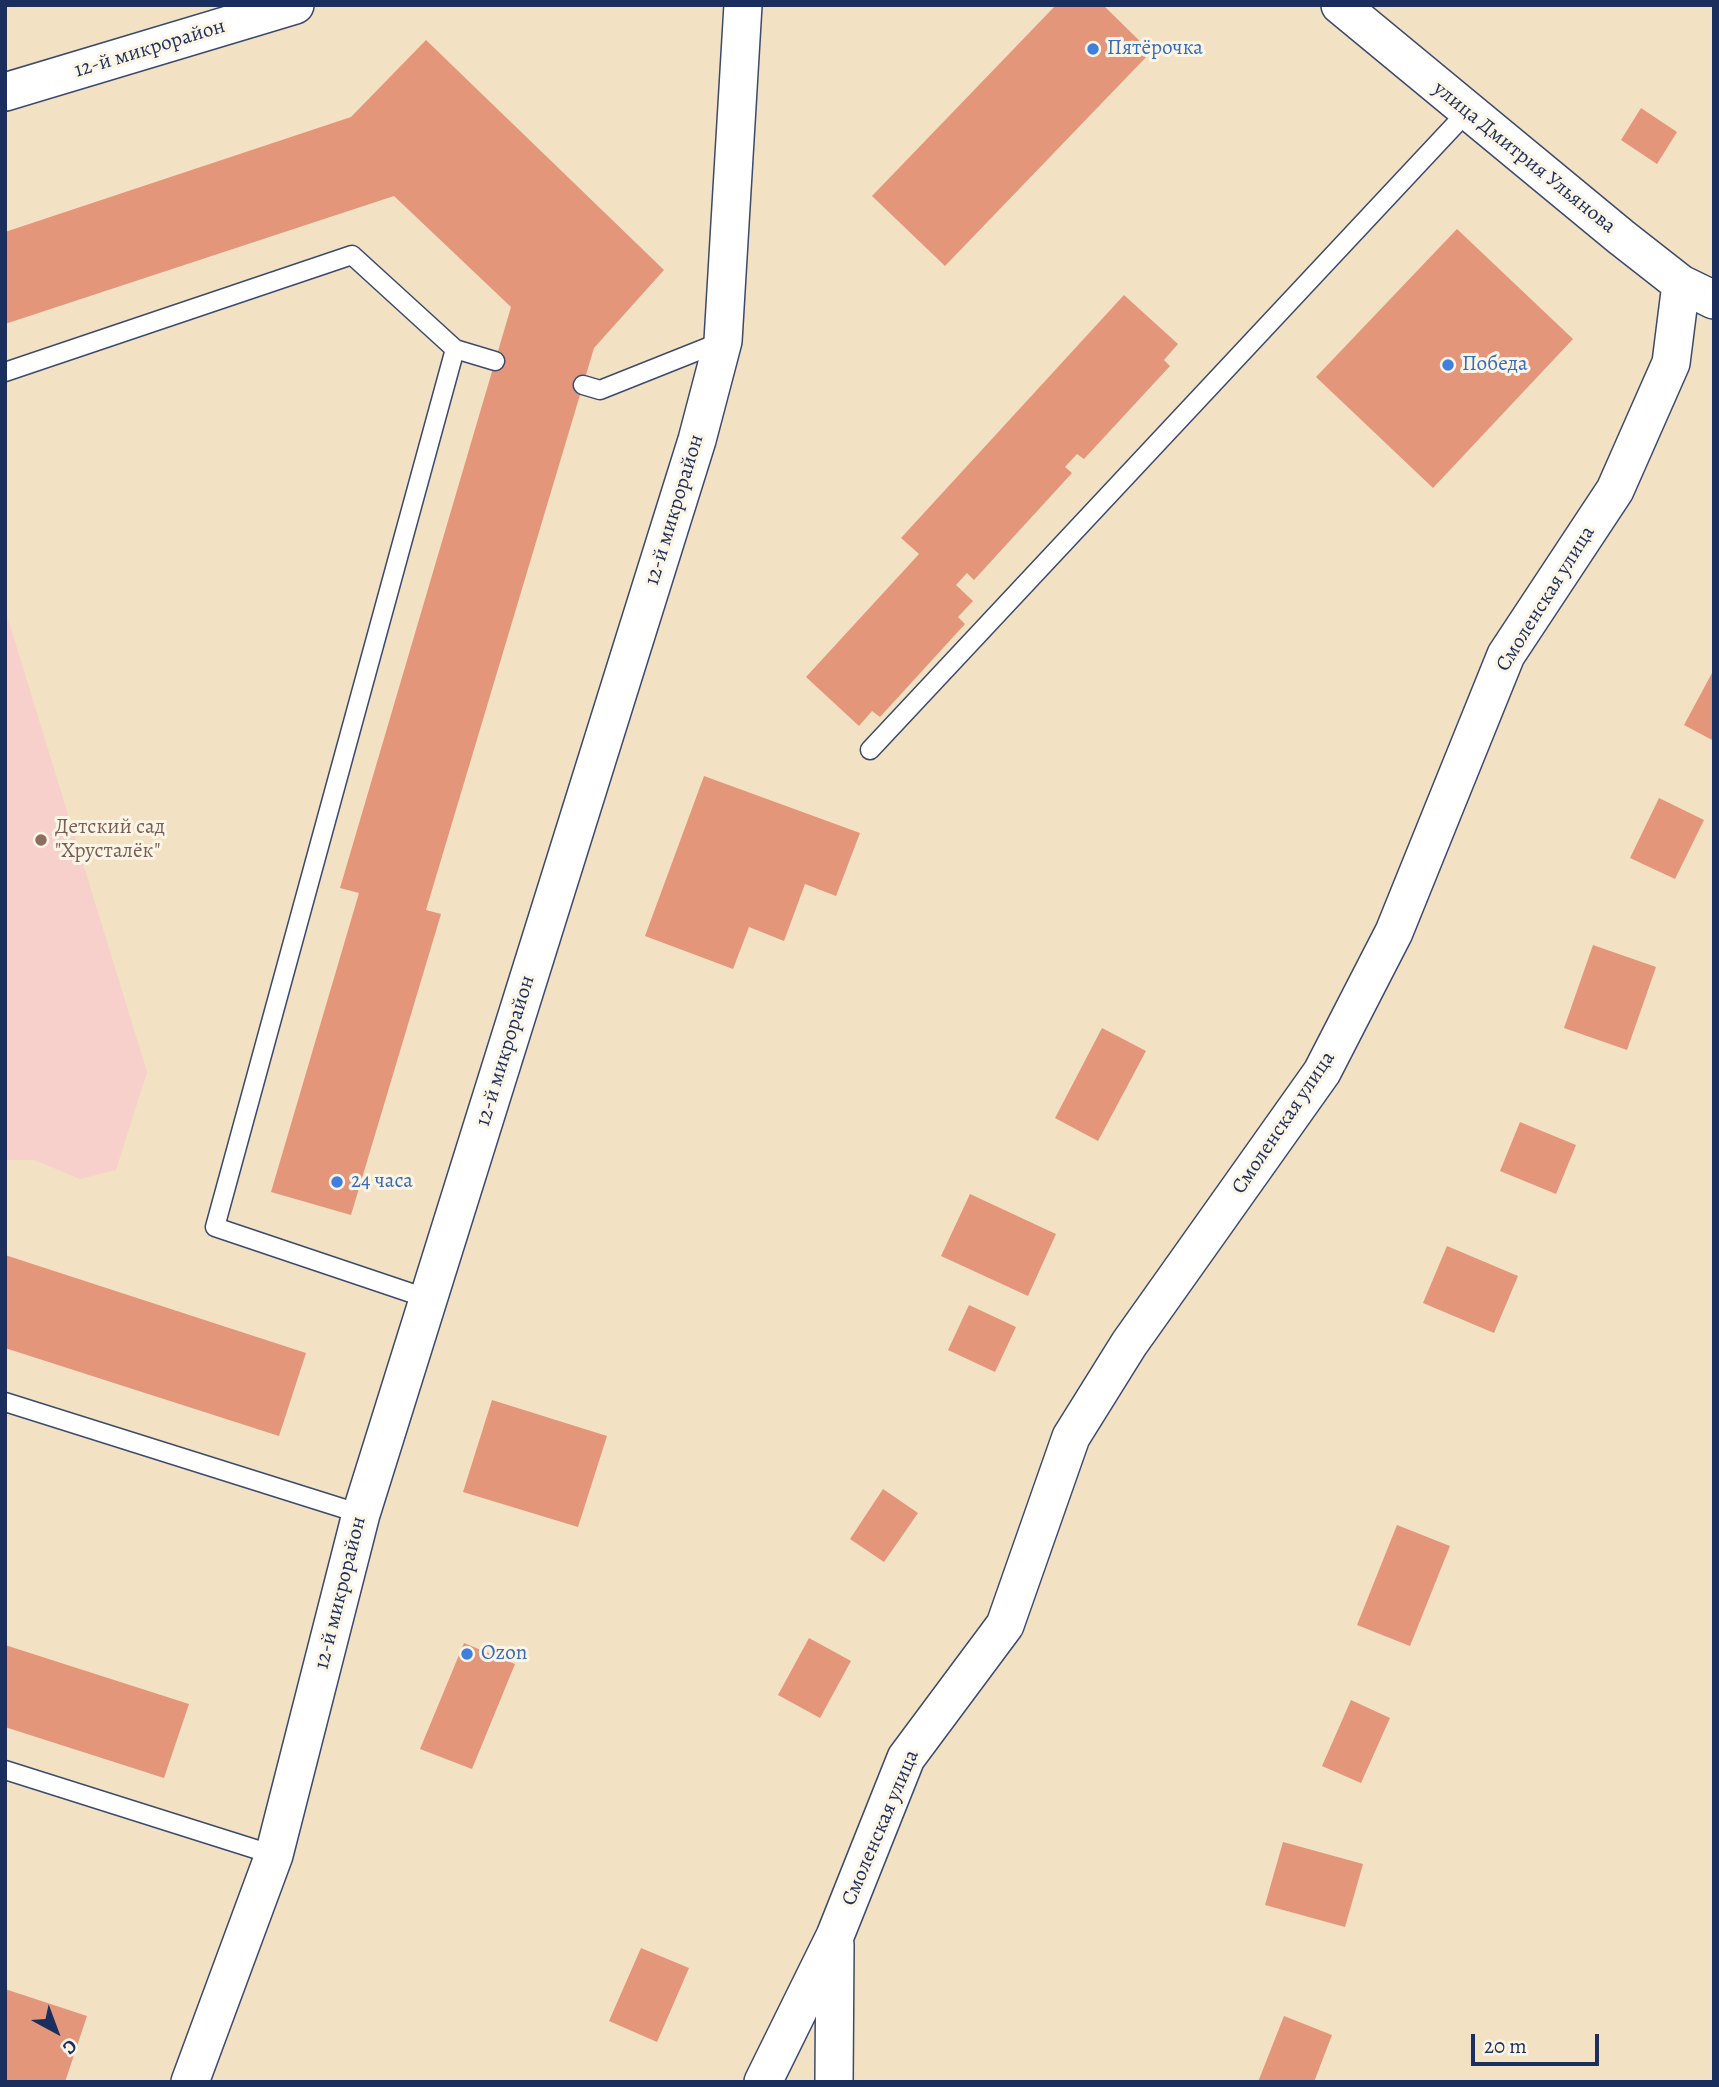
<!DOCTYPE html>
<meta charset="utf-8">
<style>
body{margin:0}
#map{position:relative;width:1719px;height:2087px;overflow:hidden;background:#f2e1c3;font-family:Alegreya,serif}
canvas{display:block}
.frame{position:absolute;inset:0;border:7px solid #1b2f5e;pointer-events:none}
.north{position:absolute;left:21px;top:1996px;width:70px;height:70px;-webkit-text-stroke:5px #fcf5e5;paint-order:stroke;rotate:139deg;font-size:19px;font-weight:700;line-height:28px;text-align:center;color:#1b2f5e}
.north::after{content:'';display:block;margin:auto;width:24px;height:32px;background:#1b2f5e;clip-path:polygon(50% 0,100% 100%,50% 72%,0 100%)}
.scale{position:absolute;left:1471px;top:2034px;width:128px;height:32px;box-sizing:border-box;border:4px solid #1b2f5e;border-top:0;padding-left:9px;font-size:21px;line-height:24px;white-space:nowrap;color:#1b2f5e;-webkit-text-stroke:5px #fcf5e5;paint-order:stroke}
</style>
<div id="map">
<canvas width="1719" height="2087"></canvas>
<div class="frame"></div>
<div class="north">С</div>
<div class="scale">20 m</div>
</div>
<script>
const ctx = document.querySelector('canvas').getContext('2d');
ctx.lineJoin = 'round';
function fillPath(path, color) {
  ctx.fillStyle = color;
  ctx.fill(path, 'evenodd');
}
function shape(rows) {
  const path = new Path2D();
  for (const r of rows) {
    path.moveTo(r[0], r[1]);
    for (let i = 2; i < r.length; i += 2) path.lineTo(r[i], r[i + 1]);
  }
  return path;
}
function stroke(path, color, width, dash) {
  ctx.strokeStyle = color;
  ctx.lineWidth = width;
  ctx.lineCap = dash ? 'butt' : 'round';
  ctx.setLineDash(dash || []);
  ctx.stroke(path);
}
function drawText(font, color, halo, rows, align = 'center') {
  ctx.font = font + ' Alegreya,serif';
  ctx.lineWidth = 6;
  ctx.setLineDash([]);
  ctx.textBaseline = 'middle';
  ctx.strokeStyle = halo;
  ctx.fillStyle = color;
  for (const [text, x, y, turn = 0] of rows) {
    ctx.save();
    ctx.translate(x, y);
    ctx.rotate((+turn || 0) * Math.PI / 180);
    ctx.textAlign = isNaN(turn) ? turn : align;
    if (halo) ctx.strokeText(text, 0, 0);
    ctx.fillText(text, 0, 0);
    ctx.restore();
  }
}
fillPath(shape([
 [5,609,147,1072,116,1170,80,1179,34,1160,5,1160]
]), '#f7d0cb');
fillPath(shape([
 [1056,5,1103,5,1151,52,945,266,872,196],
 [426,40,664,270,594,348,426,910,441,914,351,1215,271,1192,359,893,340,888,511,307,394,196,5,324,5,232,351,117],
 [1641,108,1677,132,1657,164,1621,140],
 [1457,229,1573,339,1433,488,1316,377],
 [1124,295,1178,344,1164,360,1170,366,1084,459,1077,454,1065,467,1072,473,974,580,967,573,956,585,973,601,958,617,965,624,880,717,872,711,859,726,806,677,919,554,901,538],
 [1712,673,1714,674,1714,741,1684,725],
 [704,776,860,833,836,896,805,884,784,941,749,927,733,969,645,936],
 [1659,798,1704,820,1675,879,1630,858],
 [1593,945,1656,967,1627,1050,1564,1028],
 [1102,1028,1146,1051,1098,1141,1055,1118],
 [1520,1122,1576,1145,1556,1194,1500,1171],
 [970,1194,1056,1234,1028,1296,941,1256],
 [1447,1246,1518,1276,1494,1333,1423,1303],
 [5,1255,306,1353,279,1436,5,1348],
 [969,1305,1016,1327,995,1372,948,1350],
 [492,1400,607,1436,578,1527,463,1492],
 [883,1489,918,1513,884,1562,850,1539],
 [1397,1525,1450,1546,1410,1646,1357,1625],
 [809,1638,851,1661,820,1718,778,1695],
 [464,1643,515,1664,472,1769,420,1749],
 [5,1645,189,1704,164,1778,5,1727],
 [1351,1700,1390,1718,1361,1783,1322,1766],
 [1283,1842,1363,1864,1345,1927,1265,1905],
 [641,1948,689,1968,657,2042,609,2021],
 [5,1989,87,2016,65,2082,5,2082],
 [1284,2016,1332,2035,1314,2082,1258,2082]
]), '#e4967b');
const lane = shape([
 [455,349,495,361],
 [5,372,352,255,455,349,215,1227,429,1299],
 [583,385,600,390,723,341],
 [870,750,1467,112],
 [5,1402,361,1514],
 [5,1770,274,1855]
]);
const street = shape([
 [1340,5,1621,237,1681,284,1714,300],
 [5,92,295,5],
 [190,2082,274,1855,361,1514,697,440,723,341,743,5],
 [763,2082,835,1936,906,1758,1005,1625,1071,1437,1129,1344,1322,1072,1394,932,1506,655,1615,490,1671,363,1681,284],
 [834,2082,835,1944]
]);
stroke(lane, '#3b4a6d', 21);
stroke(street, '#3b4a6d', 40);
stroke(lane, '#fff', 18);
stroke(street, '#fff', 37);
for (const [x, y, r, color] of [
 [1093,49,7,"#3f7fe0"],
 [1448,365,7,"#3f7fe0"],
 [41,840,7,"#8d6e63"],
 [337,1182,7,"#3f7fe0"],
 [467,1654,7,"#3f7fe0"]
]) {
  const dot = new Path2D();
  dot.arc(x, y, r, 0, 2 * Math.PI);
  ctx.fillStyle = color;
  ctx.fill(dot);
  stroke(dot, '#fcf5e5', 2.5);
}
drawText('21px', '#1b2f5e', '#fcf5e5', [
 ["12-й микрорайон",150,49,-17],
 ["улица Дмитрия Ульянова",1524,158,39],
 ["12-й микрорайон",675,510,-73],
 ["Смоленская улица",1546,599,-58],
 ["12-й микрорайон",506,1051,-73],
 ["Смоленская улица",1284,1123,-56],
 ["12-й микрорайон",341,1593,-76],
 ["Смоленская улица",881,1828,-67]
]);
drawText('21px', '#366cbe', '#fcf5e5', [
 ["Пятёрочка",1107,49],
 ["Победа",1462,365],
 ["24 часа",351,1182],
 ["Ozon",481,1654]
], 'left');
drawText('21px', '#785e54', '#fcf5e5', [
 ["Детский сад",55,828],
 ["\"Хрусталёк\"",55,852]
], 'left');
</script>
